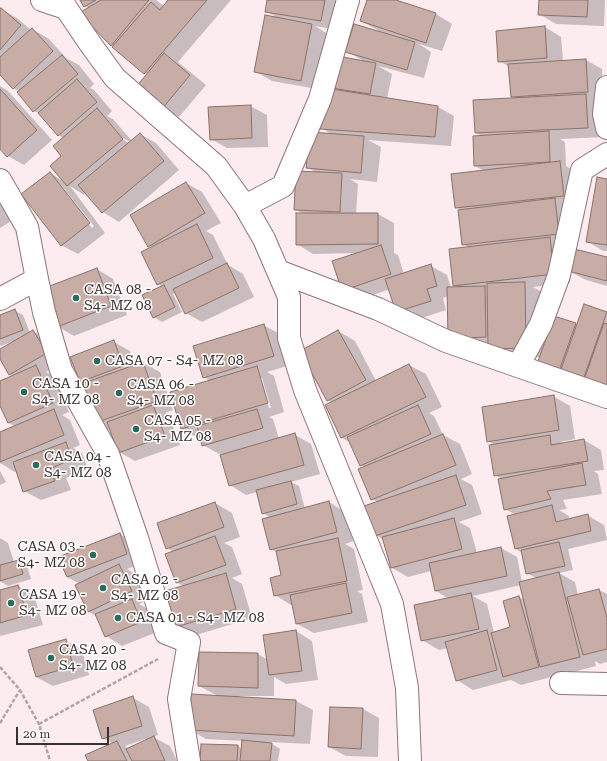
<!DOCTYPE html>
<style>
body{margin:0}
#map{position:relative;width:607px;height:761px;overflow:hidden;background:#fcebef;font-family:"Roboto Serif",serif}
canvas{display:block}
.scale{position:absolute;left:16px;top:727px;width:93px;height:18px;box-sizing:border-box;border:2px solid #3b3032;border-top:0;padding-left:5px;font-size:12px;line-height:14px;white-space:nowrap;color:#3b3032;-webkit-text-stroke:3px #fff;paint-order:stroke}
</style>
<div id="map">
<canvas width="607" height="761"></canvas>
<div class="scale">20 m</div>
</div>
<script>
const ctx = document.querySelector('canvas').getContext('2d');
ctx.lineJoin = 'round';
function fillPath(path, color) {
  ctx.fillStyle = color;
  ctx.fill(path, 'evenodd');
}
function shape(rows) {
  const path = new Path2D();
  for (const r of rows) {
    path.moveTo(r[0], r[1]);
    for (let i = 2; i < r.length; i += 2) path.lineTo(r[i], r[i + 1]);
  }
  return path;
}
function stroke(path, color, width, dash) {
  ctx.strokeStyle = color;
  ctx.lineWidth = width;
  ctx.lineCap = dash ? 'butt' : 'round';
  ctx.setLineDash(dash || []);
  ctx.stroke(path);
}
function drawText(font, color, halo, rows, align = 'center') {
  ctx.font = font + ' "Roboto Serif",serif';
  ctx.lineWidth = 3;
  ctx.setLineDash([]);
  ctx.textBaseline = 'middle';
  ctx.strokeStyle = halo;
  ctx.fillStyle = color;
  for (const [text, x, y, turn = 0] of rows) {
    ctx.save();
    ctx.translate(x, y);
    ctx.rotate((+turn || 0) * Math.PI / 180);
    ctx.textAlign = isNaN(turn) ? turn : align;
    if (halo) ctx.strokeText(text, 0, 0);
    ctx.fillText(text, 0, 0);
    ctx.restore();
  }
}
fillPath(shape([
 [82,0,156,0,164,6,169,0,231,0,178,62,206,85,179,117,162,108,147,74,111,45,89,8,85,6],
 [268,0,342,0,338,30,315,26,328,34,317,89,272,81,255,71,278,18,266,11],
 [368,0,393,0,436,14,452,24,442,51,419,44,431,52,424,78,378,66,392,74,387,99,438,107,454,116,451,146,368,140,381,147,377,182,350,179,358,184,356,214,378,214,394,223,394,253,398,255,404,274,431,266,447,275,451,288,458,287,454,285,470,248,463,244,459,209,456,208,484,171,475,166,482,136,476,133,516,99,512,96,510,67,499,61,545,27,561,37,563,61,586,60,602,69,604,137,560,139,565,142,566,166,577,172,566,248,570,283,533,287,542,292,542,351,575,324,577,325,584,305,607,313,607,391,577,381,541,357,506,358,466,347,448,296,443,298,446,310,413,321,397,311,390,289,359,300,343,290,357,253,313,254,297,244,303,214,295,209,317,173,307,167,332,135,322,128,339,91,332,87,365,62,347,51,381,32,361,21],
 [540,0,605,0,604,26,556,24,539,14],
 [1,9,17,18,31,30,32,29,49,39,66,58,79,65,94,84,90,88,94,90,112,111,107,116,113,119,132,141,140,134,156,143,179,170,119,222,103,212,86,193,84,195,70,186,105,233,78,254,61,245,50,173,63,181,64,138,58,135,42,115,34,111,19,91,13,88,0,73,0,10],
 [119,136,130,142,129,143,118,137],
 [59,185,61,185,94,226,92,228],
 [0,86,8,91,52,140,24,165,8,156,0,147],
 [250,106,267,115,268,147,227,148,211,139],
 [607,180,607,251,603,251,587,241],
 [186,183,202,192,221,223,206,231,213,235,228,265,243,274,254,297,202,322,186,313,176,293,173,294,182,312,162,322,154,317,163,287,158,284,152,247,149,246],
 [0,195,15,219,0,228],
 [607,259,607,286,586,280,569,271],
 [97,269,113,279,127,315,74,336,57,326],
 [15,311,23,315,30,333,33,331,50,341,62,363,46,372,52,375,69,412,62,415,70,420,80,445,73,448,82,453,88,469,66,478,71,490,41,500,24,491,17,471,15,472,0,463,0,433,15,426,9,423,0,404,0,382,13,376,9,374,0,357,0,350,14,342,14,341,0,346,0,316],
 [263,325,280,334,290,365,267,372,274,376,284,412,269,417,273,419,279,439,295,435,311,444,320,474,291,482,299,486,305,509,329,502,345,512,353,541,345,544,354,549,363,590,357,591,362,594,368,622,314,633,297,624,293,605,291,605,275,595,283,576,278,553,271,549,271,518,263,513,257,492,246,495,230,485,221,455,203,445,201,437,198,438,181,429,210,381,204,377],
 [260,378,262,378,271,408,269,408],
 [338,331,355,341,376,381,409,365,426,374,442,407,429,413,434,416,443,435,460,444,472,474,461,479,472,485,482,514,459,522,470,528,477,553,501,548,517,557,522,582,536,578,527,573,522,553,516,549,516,515,505,509,502,479,495,475,495,445,488,441,553,396,570,406,575,439,560,442,564,444,584,440,601,450,604,470,594,471,598,474,602,494,563,500,567,509,559,510,569,516,569,519,587,515,604,525,607,540,568,549,573,570,559,573,575,582,578,595,599,590,607,594,607,662,600,664,595,661,596,666,558,676,555,674,555,676,521,685,511,680,473,690,457,680,448,648,439,650,422,640,449,599,436,591,431,571,408,577,392,568,384,540,376,535,377,502,372,499,364,467,361,465,351,443,342,438,326,405,332,403,328,400],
 [521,585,525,600,519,597,512,628,494,633,487,604,473,596],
 [114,342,130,351,135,366,143,363,160,372,173,410,165,413,169,415,180,445,135,461,119,452,111,431,96,422,85,384,81,382],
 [0,471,6,482,0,485],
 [215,503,232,513,240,537,224,543,232,547,242,574,232,578,242,584,252,618,193,636,176,627,184,587,177,582,174,552,167,548],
 [120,534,136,544,143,563,127,569,135,574,148,600,139,604,148,609,157,632,122,646,106,636,97,616,89,612,80,584,67,577],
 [0,538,8,543,14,562,18,561,27,566,31,579,8,586,0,581],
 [18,586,34,595,43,625,0,636,0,591],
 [296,631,312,641,318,680,286,684,274,677,274,696,240,696,240,698,296,701,313,710,310,744,269,742,280,749,278,761,201,761,238,746,242,749,243,741,206,739,190,730,218,696,199,686,200,653,258,654,268,660],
 [65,640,82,650,89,675,53,686,36,677],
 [133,698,149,707,158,735,153,737,170,746,177,761,89,761,113,744,103,738],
 [145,739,146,741,129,749,125,746],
 [363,709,379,718,378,757,346,756,329,747]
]), '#0003');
const building = shape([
 [80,0,96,0,84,7,80,0],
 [101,0,149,0,111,46,79,13,101,0],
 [168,0,207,0,144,74,112,47,151,2,160,10,168,0],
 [267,0,325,0,321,21,265,12,267,0],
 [367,0,396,0,436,13,426,43,360,21,367,0],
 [539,0,588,0,587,17,538,15,539,0],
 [1,8,21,25,0,50,0,9,1,8],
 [265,15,312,24,301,81,254,72,265,15],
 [354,24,415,42,407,70,345,52,354,24],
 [545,26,547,58,498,62,496,31,545,26],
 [32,28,53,51,13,89,0,75,0,57,32,28],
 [164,53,190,75,162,109,136,87,164,53],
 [62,55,78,74,33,112,17,92,62,55],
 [337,56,376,63,370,94,331,88,337,56],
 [586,59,588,92,511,97,508,64,586,59],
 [77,79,97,102,58,136,38,113,77,79],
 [326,88,438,106,435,137,320,129,326,88],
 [0,89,37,130,7,157,0,149,0,89],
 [586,94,588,128,475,133,473,100,586,94],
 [251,105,252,138,210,140,208,107,251,105],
 [97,108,123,139,67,186,50,166,61,156,53,146,97,108],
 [549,131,550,162,474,166,473,136,549,131],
 [310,132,364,136,361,173,306,168,310,132],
 [140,133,164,161,102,213,78,185,140,133],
 [560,161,564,196,455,208,451,174,560,161],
 [296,171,342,173,340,212,294,210,296,171],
 [50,172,90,223,61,246,21,194,50,172],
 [597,177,607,179,607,245,586,242,597,177],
 [186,182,205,213,148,247,130,215,186,182],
 [555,198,559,234,462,245,458,210,555,198],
 [296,213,378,213,378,244,296,245,296,213],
 [197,224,213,258,157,285,141,252,197,224],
 [550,237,554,274,453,286,449,249,550,237],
 [381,245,391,274,342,291,332,261,381,245],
 [574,249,607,257,607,281,568,271,574,249],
 [227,263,239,288,185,314,173,289,227,263],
 [431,264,437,286,427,289,431,301,396,312,385,279,431,264],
 [97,268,111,306,57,327,42,289,97,268],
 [525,282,526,348,488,349,487,283,525,282],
 [164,285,175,307,153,318,142,295,164,285],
 [485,286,486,337,448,339,447,287,485,286],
 [584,304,607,312,583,380,560,372,584,304],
 [15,309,23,330,0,339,0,315,15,309],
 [554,316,576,323,559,371,537,364,554,316],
 [604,323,607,324,607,388,584,380,604,323],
 [264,324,274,356,203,378,193,346,264,324],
 [33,330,47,353,9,375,0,359,0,349,33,330],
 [338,330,366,380,327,401,300,351,338,330],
 [114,340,123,366,80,382,70,357,114,340],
 [143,362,157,401,95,423,81,384,143,362],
 [409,364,426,397,341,438,325,405,409,364],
 [36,365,53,403,8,423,0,406,0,381,36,365],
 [257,366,268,403,181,429,170,392,257,366],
 [554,395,559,430,487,442,482,407,554,395],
 [153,405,165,436,118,453,107,422,153,405],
 [418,405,431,434,360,466,347,437,418,405],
 [54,409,64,435,0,462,0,432,54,409],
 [257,409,263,428,202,446,197,426,257,409],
 [295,433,304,465,229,486,220,455,295,433],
 [443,434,456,465,371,500,358,469,443,434],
 [550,435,551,445,584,439,588,461,494,476,489,445,550,435],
 [66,442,72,459,50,469,55,481,23,492,13,462,66,442],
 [582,463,586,485,547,491,551,499,504,510,498,479,582,463],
 [456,475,466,505,375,536,364,506,456,475],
 [291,481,297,504,262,514,256,490,291,481],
 [329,501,337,532,270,550,262,519,329,501],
 [215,502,224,527,166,549,157,523,215,502],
 [552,505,556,522,588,514,591,531,515,549,507,516,552,505],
 [454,518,462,549,391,568,382,537,454,518],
 [120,533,127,554,67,577,58,557,120,533],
 [215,536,226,565,176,583,165,554,215,536],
 [338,538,347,581,274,596,270,578,281,575,276,551,338,538],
 [559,542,565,566,526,574,521,550,559,542],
 [501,547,507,576,435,591,429,563,501,547],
 [19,560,23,574,0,581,0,565,19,560],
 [119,564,132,591,88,612,75,585,119,564],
 [559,572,580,657,540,667,519,582,559,572],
 [226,573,236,609,176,627,165,591,226,573],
 [346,583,352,613,296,624,290,595,346,583],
 [18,585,27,615,0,623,0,590,18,585],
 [599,589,607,618,607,649,583,655,567,597,599,589],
 [471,593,479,629,421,641,414,605,471,593],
 [519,596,539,667,503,677,491,633,510,627,503,601,519,596],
 [132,599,141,622,105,637,95,614,132,599],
 [296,630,302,671,269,675,263,635,296,630],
 [487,630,497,670,456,681,445,642,487,630],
 [66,639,73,666,36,677,28,650,66,639],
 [199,652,258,653,258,688,198,686,199,652],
 [191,694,296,700,294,736,189,730,191,694],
 [133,696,142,726,102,739,93,710,133,696],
 [330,707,363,708,361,749,328,747,330,707],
 [154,736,165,761,132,761,126,749,154,736],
 [242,740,272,743,270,761,240,761,242,740],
 [117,741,127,761,88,761,85,755,117,741],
 [201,744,238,745,237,761,200,761,201,744]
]);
fillPath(building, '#c7ada5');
stroke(building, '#89726a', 1);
const minor = shape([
 [42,0,66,8],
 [62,0,66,8,91,45,115,78,216,166,245,206,264,239,289,297,289,338,305,390,392,604,407,688,410,761],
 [607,87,604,114,607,128],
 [0,180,27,227,37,279,44,312,61,370,108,454,137,538,166,633,189,642,179,699,189,761],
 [245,206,283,186,320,99,348,0],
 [278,271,378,309,446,341,607,397],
 [0,299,37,279],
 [518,366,541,324,559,275,582,170,607,154],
 [561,683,607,684]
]);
stroke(minor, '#8e757b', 24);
stroke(shape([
 [0,667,20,690,39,724,50,761],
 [0,723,20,690],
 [39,724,158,659]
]), '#b1a3a6', 2.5, [4, 2]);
stroke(minor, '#fff', 22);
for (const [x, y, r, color] of [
 [76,298,4,"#296c5d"],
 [97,361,4,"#296c5d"],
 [24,392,4,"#296c5d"],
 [119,393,4,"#296c5d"],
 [136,429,4,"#296c5d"],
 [36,465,4,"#296c5d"],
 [93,555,4,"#296c5d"],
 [103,588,4,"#296c5d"],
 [11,603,4,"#296c5d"],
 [118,618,4,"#296c5d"],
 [51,658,4,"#296c5d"]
]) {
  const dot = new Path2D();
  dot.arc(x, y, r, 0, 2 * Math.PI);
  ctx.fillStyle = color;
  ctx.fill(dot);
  stroke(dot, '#fff', 1.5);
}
drawText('14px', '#3b3032', '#fff', [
 ["CASA 08 -",84,290],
 ["S4- MZ 08",84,306],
 ["CASA 07 - S4- MZ 08",105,361],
 ["CASA 10 -",32,384],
 ["S4- MZ 08",32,400],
 ["CASA 06 -",127,385],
 ["S4- MZ 08",127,401],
 ["CASA 05 -",144,421],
 ["S4- MZ 08",144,437],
 ["CASA 04 -",44,457],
 ["S4- MZ 08",44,473],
 ["CASA 03 -",85,547,"right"],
 ["S4- MZ 08",85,563,"right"],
 ["CASA 02 -",111,580],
 ["S4- MZ 08",111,596],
 ["CASA 19 -",19,595],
 ["S4- MZ 08",19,611],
 ["CASA 01 - S4- MZ 08",126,618],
 ["CASA 20 -",59,650],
 ["S4- MZ 08",59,666]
], 'left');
</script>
